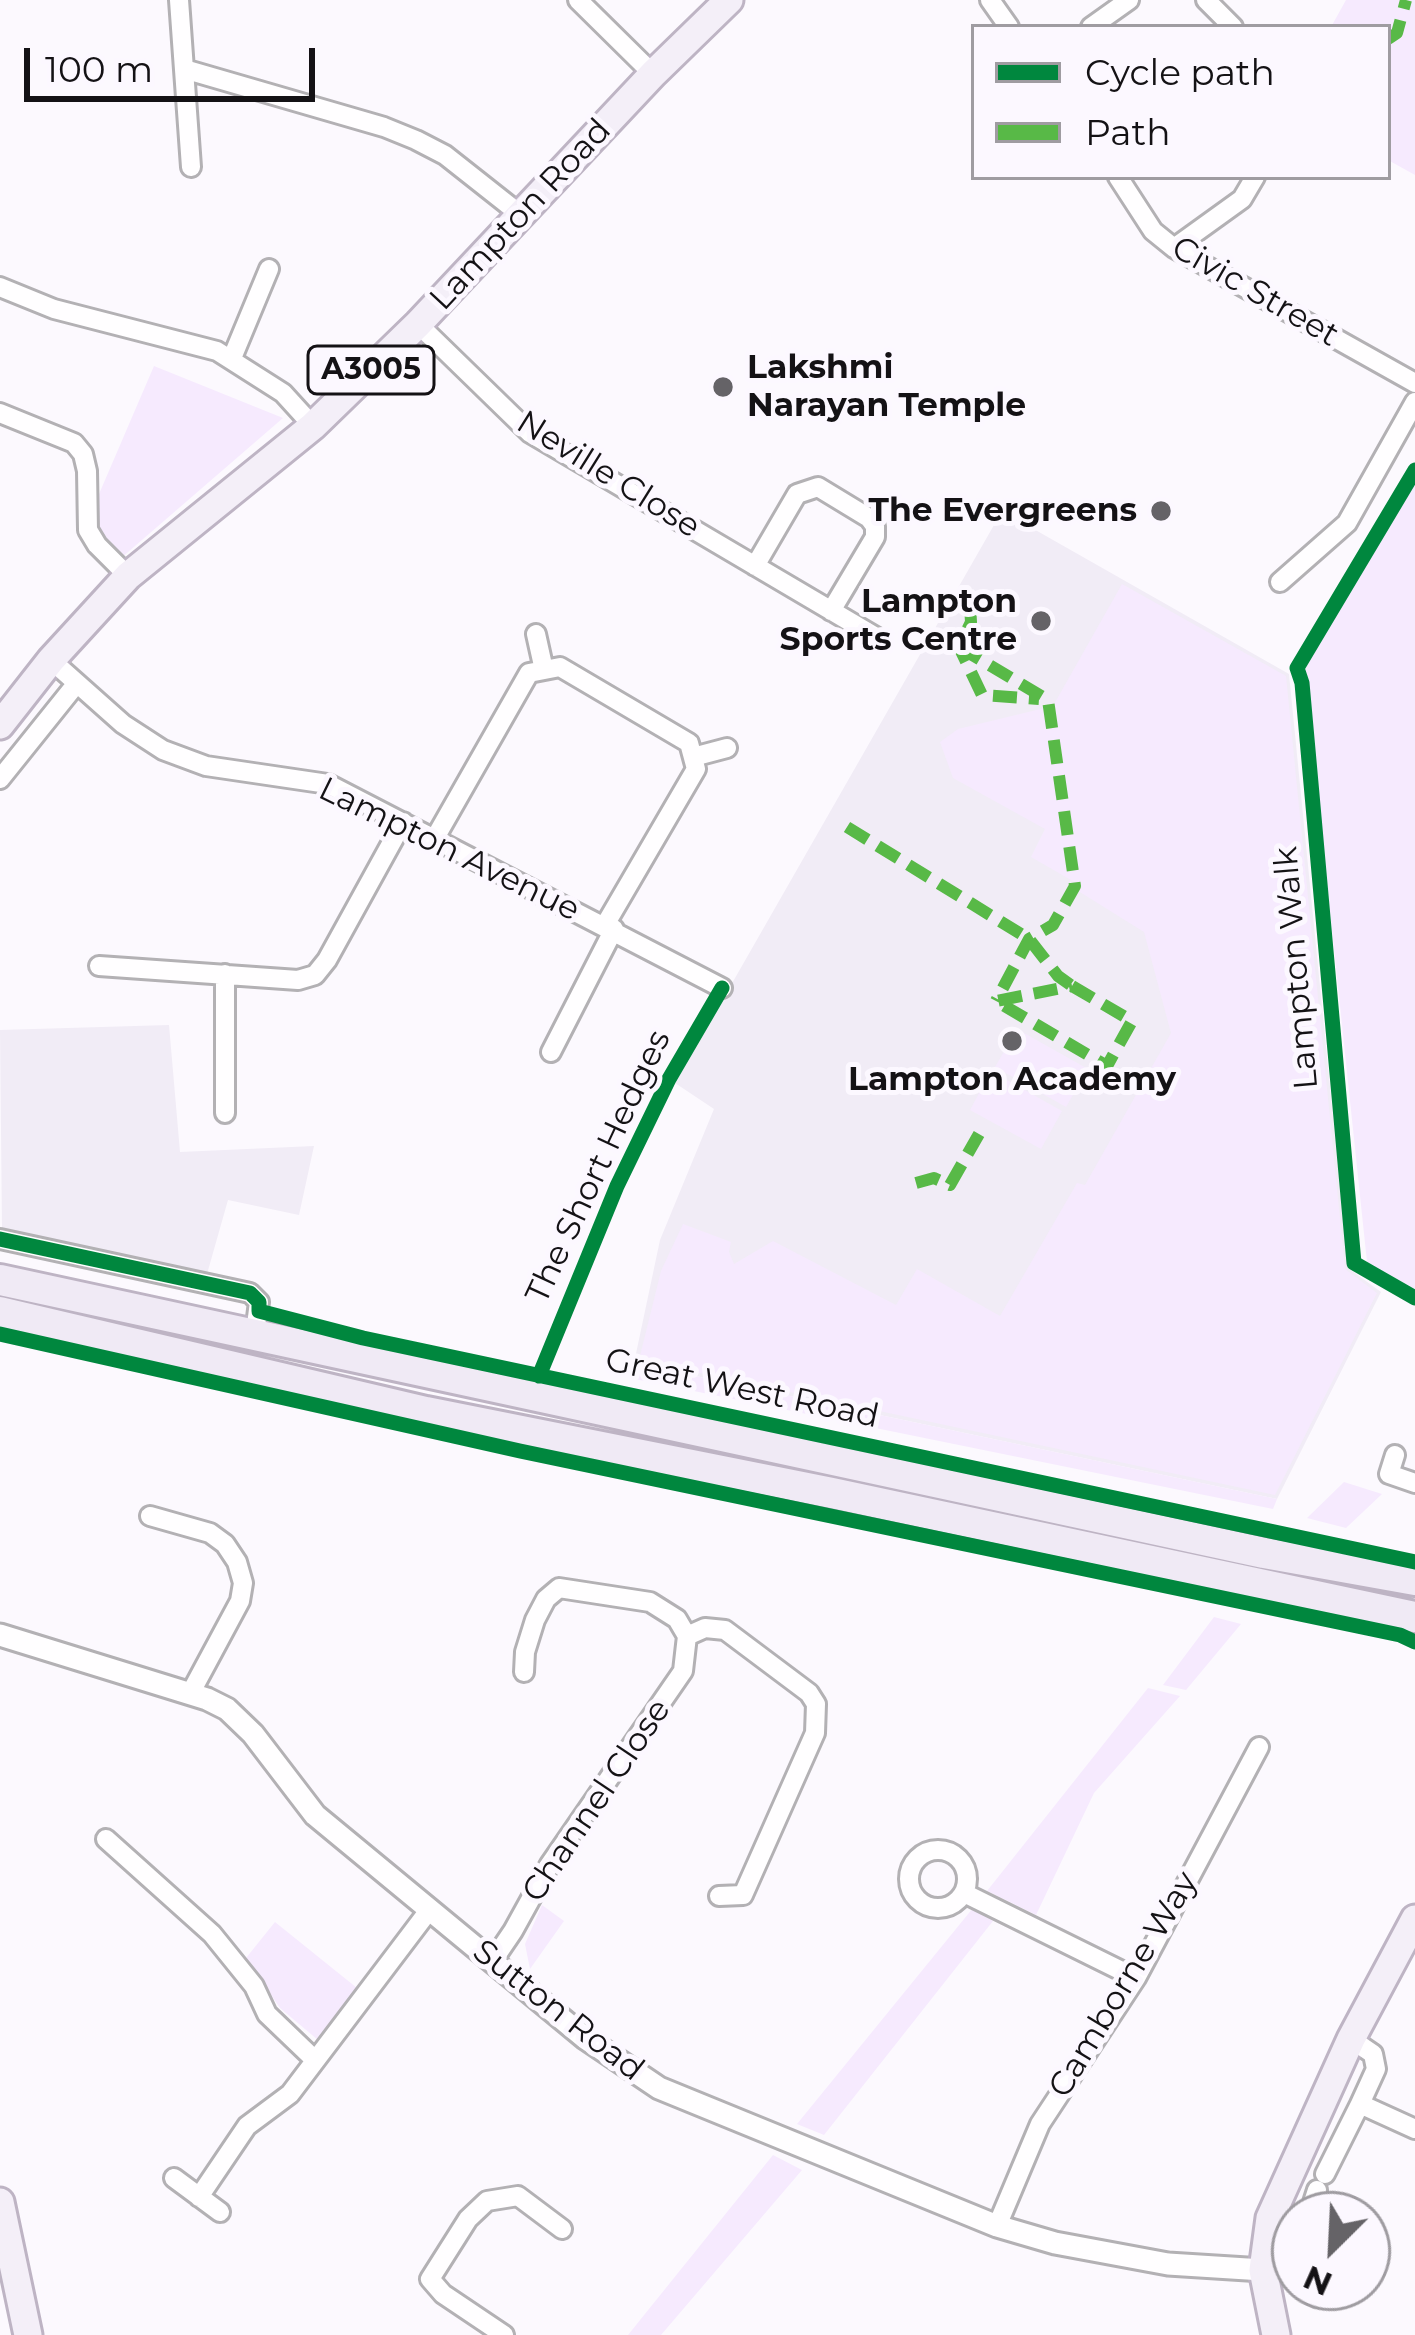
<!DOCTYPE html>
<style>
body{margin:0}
#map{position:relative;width:1415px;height:2335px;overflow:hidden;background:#fcf9fe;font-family:Montserrat,sans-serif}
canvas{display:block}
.legend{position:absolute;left:971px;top:24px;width:420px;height:156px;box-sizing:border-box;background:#fcf8ff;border:3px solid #9f9ca1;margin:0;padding:15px 21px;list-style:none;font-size:36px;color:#141215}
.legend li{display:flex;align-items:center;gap:24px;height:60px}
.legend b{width:60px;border:3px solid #9f9ca1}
.north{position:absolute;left:1271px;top:2191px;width:120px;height:120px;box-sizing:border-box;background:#fcf8ff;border:3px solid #9f9ca1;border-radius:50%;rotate:204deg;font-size:33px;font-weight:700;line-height:48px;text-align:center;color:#141215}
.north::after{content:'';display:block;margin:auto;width:42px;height:54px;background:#656367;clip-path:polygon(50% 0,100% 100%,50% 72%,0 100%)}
.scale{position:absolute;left:24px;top:48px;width:291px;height:54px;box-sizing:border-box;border:6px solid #141215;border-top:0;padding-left:15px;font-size:36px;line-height:42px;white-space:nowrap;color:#141215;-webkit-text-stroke:9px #fcf8ff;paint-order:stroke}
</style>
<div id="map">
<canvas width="1415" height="2335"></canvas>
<ul class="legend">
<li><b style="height:15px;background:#00873e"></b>Cycle path</li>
<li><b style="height:15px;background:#58b947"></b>Path</li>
</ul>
<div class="north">N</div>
<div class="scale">100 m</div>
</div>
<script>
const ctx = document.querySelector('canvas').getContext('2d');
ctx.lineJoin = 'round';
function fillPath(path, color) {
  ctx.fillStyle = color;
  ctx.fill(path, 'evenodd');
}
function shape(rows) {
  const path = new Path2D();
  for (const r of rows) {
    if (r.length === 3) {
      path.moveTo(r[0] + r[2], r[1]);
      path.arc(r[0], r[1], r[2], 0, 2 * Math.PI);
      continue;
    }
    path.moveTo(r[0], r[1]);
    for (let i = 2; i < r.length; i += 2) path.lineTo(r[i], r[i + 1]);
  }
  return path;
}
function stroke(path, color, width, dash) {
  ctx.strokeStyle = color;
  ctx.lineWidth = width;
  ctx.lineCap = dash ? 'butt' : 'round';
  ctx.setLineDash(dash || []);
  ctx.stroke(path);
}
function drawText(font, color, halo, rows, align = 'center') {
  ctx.font = font + ' Montserrat,sans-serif';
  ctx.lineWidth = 10;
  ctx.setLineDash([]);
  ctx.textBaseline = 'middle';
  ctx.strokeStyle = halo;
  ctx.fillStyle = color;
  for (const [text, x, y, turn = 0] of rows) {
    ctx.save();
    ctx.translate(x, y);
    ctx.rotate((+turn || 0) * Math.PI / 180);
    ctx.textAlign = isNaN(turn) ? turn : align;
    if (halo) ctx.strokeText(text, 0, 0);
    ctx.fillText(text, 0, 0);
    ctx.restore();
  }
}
fillPath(shape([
 [1002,511,1289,674,1348,1268,1381,1292,1277,1499,634,1363,660,1240,714,1109,675,1083],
 [169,1025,180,1152,314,1146,299,1215,228,1200,207,1274,2,1230,0,1030]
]), '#f1ecf6');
fillPath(shape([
 [1346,0,1415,0,1415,175,1388,160,1388,27,1331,27],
 [154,366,283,418,120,559,97,531,96,501],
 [1415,480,1415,1289,1367,1262,1305,674,1307,658],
 [1122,584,1286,676,1345,1269,1377,1293,1275,1495,639,1360,661,1271,683,1224,731,1242,729,1252,734,1264,773,1241,896,1305,917,1269,1000,1316,1077,1183,1085,1185,1171,1033,1144,932,1075,889,1078,884,1031,857,1045,829,953,778,940,742,958,729,1053,706],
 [1017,1029,1088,1069,1066,1107,995,1067],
 [991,1071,1062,1111,1041,1149,970,1110],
 [634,1363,1277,1499,1273,1509,630,1378],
 [1344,1482,1382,1494,1346,1528,1307,1518],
 [1214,1617,1241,1624,1186,1690,1163,1685],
 [1148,1688,1180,1696,1094,1793,1036,1915,987,1891],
 [542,1905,564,1921,530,1969,525,1944],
 [973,1908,993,1921,824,2135,797,2124],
 [275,1922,357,1988,318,2040,280,2008,246,1958],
 [773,2155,802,2170,661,2335,628,2335]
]), '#f6eafe');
const minor = shape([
 [179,0,191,167],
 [578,0,653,74],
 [990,0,1009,27],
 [1206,0,1233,27],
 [1091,27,1129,0],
 [184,69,384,127,416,140,445,155,521,215],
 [1118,177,1153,231,1174,248,1415,383],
 [1174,248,1242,199,1255,177],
 [0,287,54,309,217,351,283,393,313,426],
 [418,324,530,433,881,640],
 [232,358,269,269],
 [0,413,74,443,83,454,87,471,88,530,97,545,128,576],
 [755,566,797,494,818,487,869,518,875,526,875,537,831,611],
 [1280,582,1347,523,1415,402],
 [536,634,544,670],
 [51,660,123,724,163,750,206,766,328,784,722,988],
 [693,757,727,748],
 [0,779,77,683],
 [435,838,529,673,560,667,689,743,696,769,605,925],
 [99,966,298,980,315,975,327,960,403,822],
 [225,974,225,1113],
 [551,1052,614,929],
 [0,1239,250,1293,259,1302,255,1333],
 [1395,1455,1389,1474,1415,1483],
 [150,1516,210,1533,225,1544,237,1562,243,1583,240,1601,190,1694],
 [687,1636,705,1628,725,1630,809,1693,816,1704,815,1733,743,1895,719,1896],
 [106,1839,212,1934,254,1986,267,2014,315,2060],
 [938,1879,29],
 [964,1893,1136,1978],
 [492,1962,513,1931,550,1864,683,1671,687,1636,677,1619,650,1602,559,1588,546,1599,535,1620,525,1652,524,1672],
 [1351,2039,1373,2054,1376,2069,1360,2104,1415,2129],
 [1325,2174,1360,2104],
 [174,2178,220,2212],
 [199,2197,247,2126,290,2094,430,1909],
 [1309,2215,1317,2190],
 [1270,2218,1295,2221],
 [997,2226,1040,2124,1136,1978,1259,1747],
 [1304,2287,1317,2297,1325,2296],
 [504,2335,443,2294,430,2279,468,2219,487,2201,518,2196,562,2229]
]);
const tertiary = shape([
 [0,1635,207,1699,227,1709,253,1734,315,1815,585,2038,659,2088,997,2226,1055,2243,1168,2264,1263,2270]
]);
const primary = shape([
 [0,725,51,660,128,576,313,426,418,324,653,74,729,0],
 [0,2202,28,2335],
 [1276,2335,1263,2270,1270,2218,1351,2039,1415,1919]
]);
const trunk = shape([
 [0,1280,1264,1553,1415,1580],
 [0,1312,426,1412,832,1493,1415,1617]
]);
stroke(minor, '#b3b1b4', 24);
stroke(tertiary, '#b3b1b4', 27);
stroke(primary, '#beb4c4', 33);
stroke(trunk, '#beb4c4', 36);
stroke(minor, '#fffeff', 18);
stroke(tertiary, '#fffeff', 21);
stroke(primary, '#f4eff8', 27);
stroke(trunk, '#f0eaf5', 30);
stroke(shape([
 [1388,39,1397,33,1406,0],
 [970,606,971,622,959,647,982,695,1039,699],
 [959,647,1048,700,1075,886,1053,925,1029,939,996,1001],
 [847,827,1029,939,1058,976,1072,986],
 [1072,986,1132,1021,1107,1066,996,1001,1072,986],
 [916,1183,934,1178,950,1185,979,1134]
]), '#58b947', 12, [24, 12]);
stroke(shape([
 [1415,470,1297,668,1302,683,1354,1263,1415,1298],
 [0,1239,250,1293,259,1302,259,1311,363,1338,1415,1562],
 [0,1334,520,1451,1400,1635,1415,1642],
 [539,1376,617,1186,669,1079,722,988]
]), '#00873e', 15);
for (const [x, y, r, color] of [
 [723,387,12,"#656367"],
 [1161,511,12,"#656367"],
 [1041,621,12,"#656367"],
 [1012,1041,12,"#656367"]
]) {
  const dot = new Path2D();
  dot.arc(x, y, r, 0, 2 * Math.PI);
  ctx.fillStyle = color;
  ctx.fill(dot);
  stroke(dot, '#fcf8ff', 4.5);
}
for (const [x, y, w] of [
 [371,370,126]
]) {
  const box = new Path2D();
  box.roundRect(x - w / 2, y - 24, w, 48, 9);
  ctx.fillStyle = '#fcf8ff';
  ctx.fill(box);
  stroke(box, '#141215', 3);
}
drawText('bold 30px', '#141215', null, [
 ["A3005",371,370]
]);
drawText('33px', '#141215', '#fcf8ff', [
 ["Lampton Road",521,215,-47],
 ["Civic Street",1255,292,30],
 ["Neville Close",608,475,32],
 ["Lampton Avenue",449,850,26],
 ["Lampton Walk",1297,968,-95],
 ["The Short Hedges",599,1167,-65],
 ["Great West Road",742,1389,12],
 ["Channel Close",597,1801,-56],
 ["Camborne Way",1124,1985,-59],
 ["Sutton Road",558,2011,38]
]);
drawText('bold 33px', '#141215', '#fcf8ff', [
 ["Lakshmi",747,368,"left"],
 ["Narayan Temple",747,406,"left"],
 ["The Evergreens",1137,511],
 ["Lampton",1017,602],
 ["Sports Centre",1017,640],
 ["Lampton Academy",1012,1080,"center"]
], 'right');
</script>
